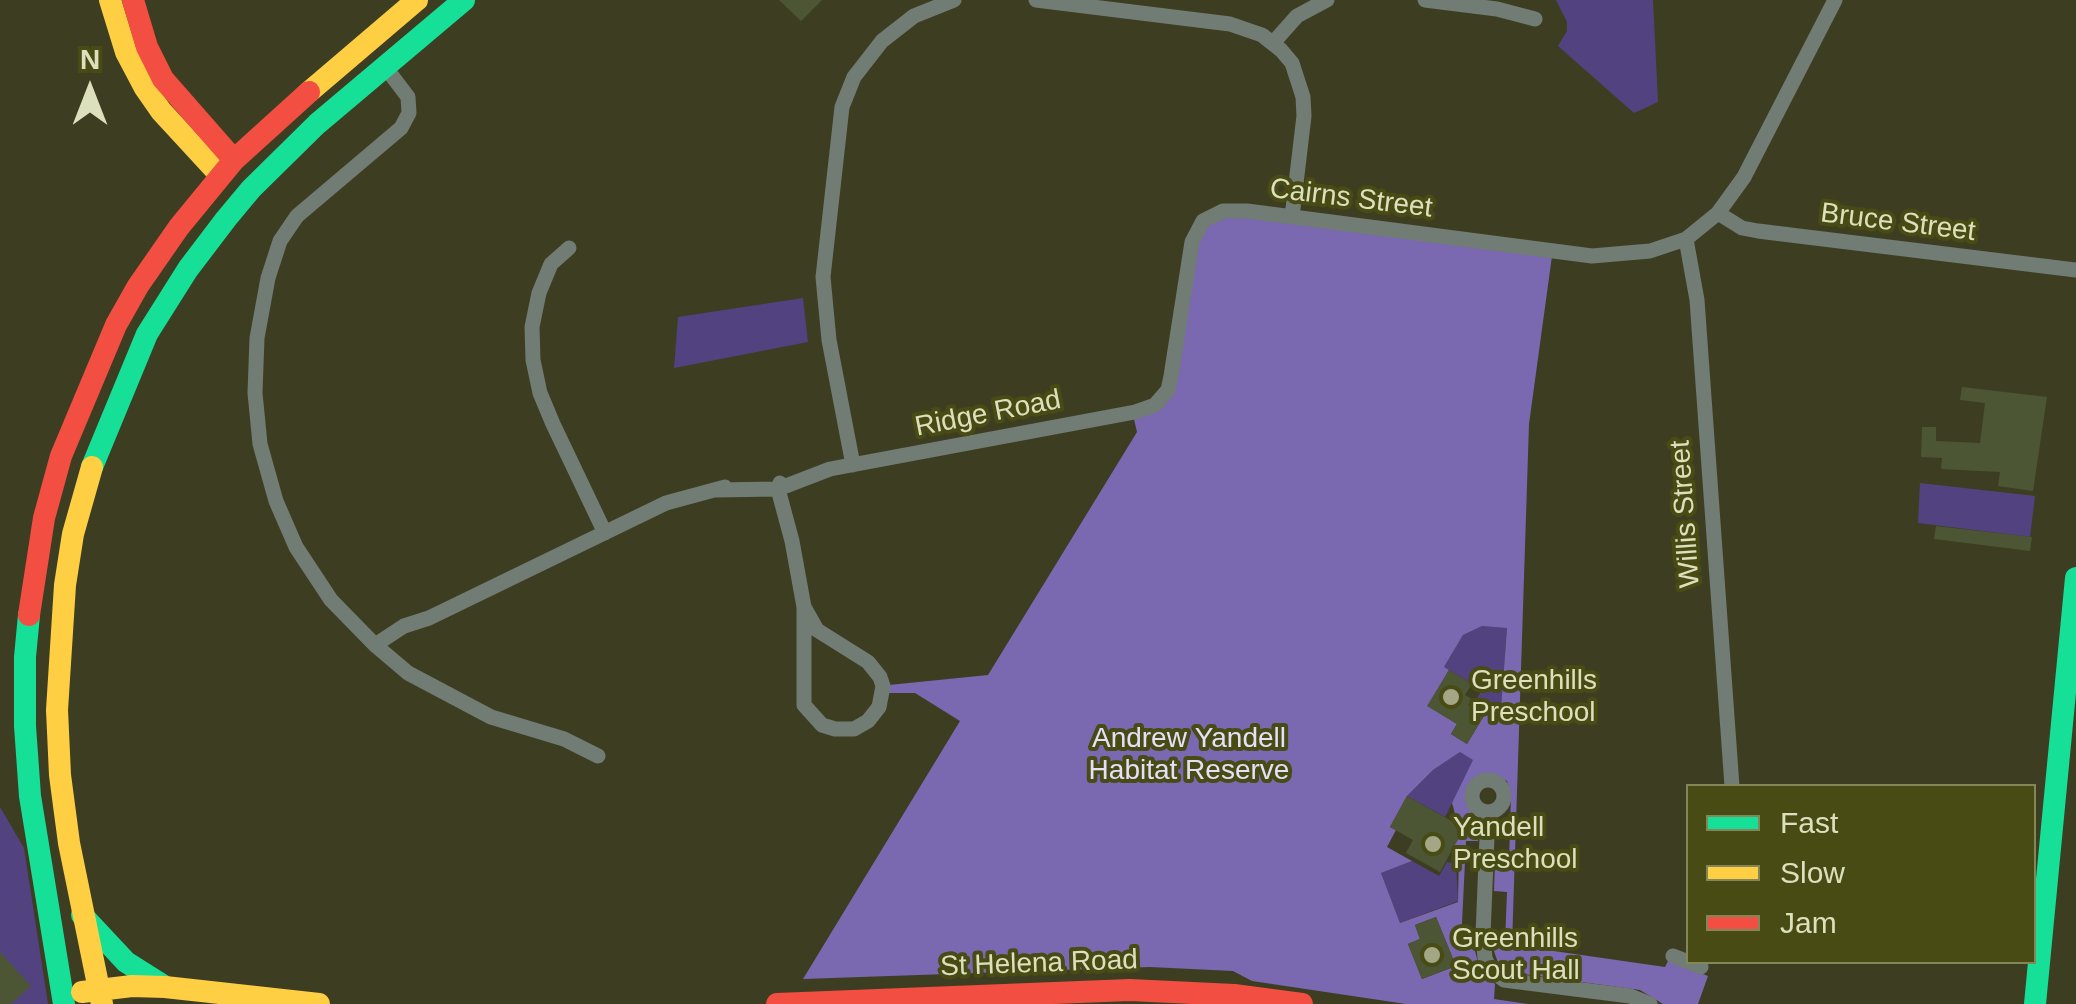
<!DOCTYPE html>
<style>
body{margin:0}
#map{position:relative;width:2076px;height:1004px;overflow:hidden;background:#3d3e21;font-family:Arial,sans-serif}
canvas{display:block}
.legend{position:absolute;left:1686px;top:784px;width:350px;height:180px;box-sizing:border-box;background:#484b14;border:2px solid #838757;margin:0;padding:12px 18px;list-style:none;font-size:30px;color:#dce0bc}
.legend li{display:flex;align-items:center;gap:20px;height:50px}
.legend b{width:50px;border:2px solid #838757}
.north{position:absolute;left:40px;top:40px;width:100px;height:100px;-webkit-text-stroke:8px #484b14;paint-order:stroke;rotate:0deg;font-size:28px;font-weight:700;line-height:40px;text-align:center;color:#dce0bc}
.north::after{content:'';display:block;margin:auto;width:35px;height:45px;background:#dce0bc;clip-path:polygon(50% 0,100% 100%,50% 72%,0 100%)}
</style>
<div id="map">
<canvas width="2076" height="1004"></canvas>
<ul class="legend">
<li><b style="height:12px;background:#16e098"></b>Fast</li>
<li><b style="height:12px;background:#ffcf43"></b>Slow</li>
<li><b style="height:12px;background:#f24e42"></b>Jam</li>
</ul>
<div class="north">N</div>
</div>
<script>
const ctx = document.querySelector('canvas').getContext('2d');
ctx.lineJoin = 'round';
function fillPath(path, color) {
  ctx.fillStyle = color;
  ctx.fill(path, 'evenodd');
}
function shape(rows) {
  const path = new Path2D();
  for (const r of rows) {
    if (r.length === 3) {
      path.moveTo(r[0] + r[2], r[1]);
      path.arc(r[0], r[1], r[2], 0, 2 * Math.PI);
      continue;
    }
    path.moveTo(r[0], r[1]);
    for (let i = 2; i < r.length; i += 2) path.lineTo(r[i], r[i + 1]);
  }
  return path;
}
function stroke(path, color, width, dash) {
  ctx.strokeStyle = color;
  ctx.lineWidth = width;
  ctx.lineCap = dash ? 'butt' : 'round';
  ctx.setLineDash(dash || []);
  ctx.stroke(path);
}
function drawText(font, color, halo, rows, align = 'center') {
  ctx.font = font + ' Arial,sans-serif';
  ctx.lineWidth = 8;
  ctx.setLineDash([]);
  ctx.textBaseline = 'middle';
  ctx.strokeStyle = halo;
  ctx.fillStyle = color;
  for (const [text, x, y, turn = 0] of rows) {
    ctx.save();
    ctx.translate(x, y);
    ctx.rotate((+turn || 0) * Math.PI / 180);
    ctx.textAlign = isNaN(turn) ? turn : align;
    if (halo) ctx.strokeText(text, 0, 0);
    ctx.fillText(text, 0, 0);
    ctx.restore();
  }
}
fillPath(shape([
 [1556,0,1653,0,1658,102,1634,113,1558,46,1567,31,1567,22],
 [803,298,808,342,674,368,678,317],
 [1920,483,2035,496,2030,537,1918,523],
 [1482,626,1507,627,1500,723,1485,714,1489,707,1476,700,1482,690,1444,667,1463,635],
 [1460,752,1474,760,1445,817,1407,796,1433,770],
 [0,807,24,848,48,1004,0,1004],
 [1412,861,1439,876,1447,862,1456,864,1458,901,1400,923,1381,873]
]), '#534280');
fillPath(shape([
 [1234,215,1552,256,1529,424,1512,945,1665,967,1668,961,1708,976,1698,1004,1663,1004,1640,990,1516,973,1499,966,1492,945,1505,942,1507,892,1494,891,1495,861,1509,861,1511,792,1507,781,1490,773,1472,779,1465,796,1478,830,1478,841,1466,841,1461,944,1474,947,1480,970,1495,984,1494,999,1528,1004,1406,1004,1252,981,1233,971,1150,967,803,979,960,721,915,693,889,693,889,685,988,675,1137,432,1134,419,1160,410,1172,395,1193,258,1203,231,1215,220],
 [1482,626,1507,628,1500,722,1485,714,1467,744,1451,734,1457,724,1428,706,1449,670,1444,667,1463,635],
 [1460,752,1473,760,1452,803,1456,817,1467,823,1453,848,1459,852,1458,902,1400,923,1381,873,1412,861,1387,847,1396,830,1390,827,1407,796,1433,770],
 [1436,917,1456,966,1422,979,1408,944,1420,939,1415,925]
]), '#7a68b1');
fillPath(shape([
 [779,0,822,0,801,21],
 [1962,387,2047,397,2033,491,1998,486,2000,472,1941,469,1942,458,1921,457,1922,427,1936,427,1936,441,1980,443,1985,403,1960,400],
 [1936,526,2032,537,2030,551,1934,539],
 [1449,670,1472,684,1465,695,1472,699,1468,705,1485,714,1467,744,1451,734,1457,724,1427,706],
 [1407,796,1464,828,1440,872,1406,853,1413,840,1390,827],
 [1436,917,1456,966,1422,979,1408,944,1420,939,1415,925],
 [0,952,31,986,11,1004,0,1004]
]), '#4d5634');
stroke(shape([
 [1036,0,1230,24,1262,35,1281,50,1292,63,1303,97,1304,116,1292,217],
 [1425,0,1497,9,1535,19],
 [1273,43,1297,16,1327,0],
 [386,68,408,97,409,113,401,128,297,216,280,241,268,278,257,338,255,393,260,444,276,501,296,547,331,600,375,645,408,673,491,717,564,739,598,756],
 [1718,213,1742,228,1758,231,2076,270],
 [1686,239,1697,300,1732,786],
 [569,248,551,264,539,293,532,327,533,360,540,393,553,424,605,533],
 [853,465,829,340,823,277,842,107,854,77,882,41,914,16,954,0],
 [780,483,778,489,792,541,804,607,804,705,822,725,835,729,854,729,868,721,879,707,883,686,880,677,868,662,817,630,804,607],
 [715,490,778,489,830,469,1135,412,1155,405,1168,390,1171,376,1192,242,1203,221,1223,211,1247,211,1592,256,1650,251,1686,239,1718,213,1744,177,1835,0],
 [375,645,404,626,429,618,666,503,725,487],
 [1488,796,16],
 [1488,812,1483,935,1485,958,1490,970,1504,980,1630,996,1650,1004],
 [1673,956,1701,967]
]), '#717c74', 15);
stroke(shape([
 [92,467,147,334,188,269,226,219,251,189,317,124,464,0],
 [29,615,25,657,25,726,30,796,64,1004],
 [82,915,126,962,164,986],
 [2035,1004,2076,578]
]), '#16e098', 22);
stroke(shape([
 [110,0,126,52,145,88,161,111,220,175],
 [309,92,417,0],
 [92,467,73,534,65,585,57,710,60,775,69,843,102,1004],
 [82,992,132,986,165,987,319,1004]
]), '#ffcf43', 22);
stroke(shape([
 [133,0,147,47,163,79,234,160],
 [29,615,44,518,61,456,116,325,138,286,179,227,234,160,309,92],
 [777,1004,1130,990,1234,995,1302,1004]
]), '#f24e42', 22);
for (const [x, y, r, color] of [
 [1451,697,10,"#a4a786"],
 [1433,844,10,"#a4a786"],
 [1432,955,10,"#a4a786"]
]) {
  const dot = new Path2D();
  dot.arc(x, y, r, 0, 2 * Math.PI);
  ctx.fillStyle = color;
  ctx.fill(dot);
  stroke(dot, '#484b14', 4);
}
drawText('28px', '#dce0bc', '#484b14', [
 ["Cairns Street",1351,199,7],
 ["Bruce Street",1898,223,7],
 ["Ridge Road",988,414,-11],
 ["Willis Street",1686,514,-94],
 ["St Helena Road",1039,964,-2]
]);
drawText('28px', '#dce0bc', '#484b14', [
 ["Greenhills",1471,681],
 ["Preschool",1471,713],
 ["Yandell",1453,828],
 ["Preschool",1453,860],
 ["Greenhills",1452,939],
 ["Scout Hall",1452,971]
], 'left');
drawText('28px', '#e4e0f8', '#484b14', [
 ["Andrew Yandell",1189,739],
 ["Habitat Reserve",1189,771]
]);
</script>
